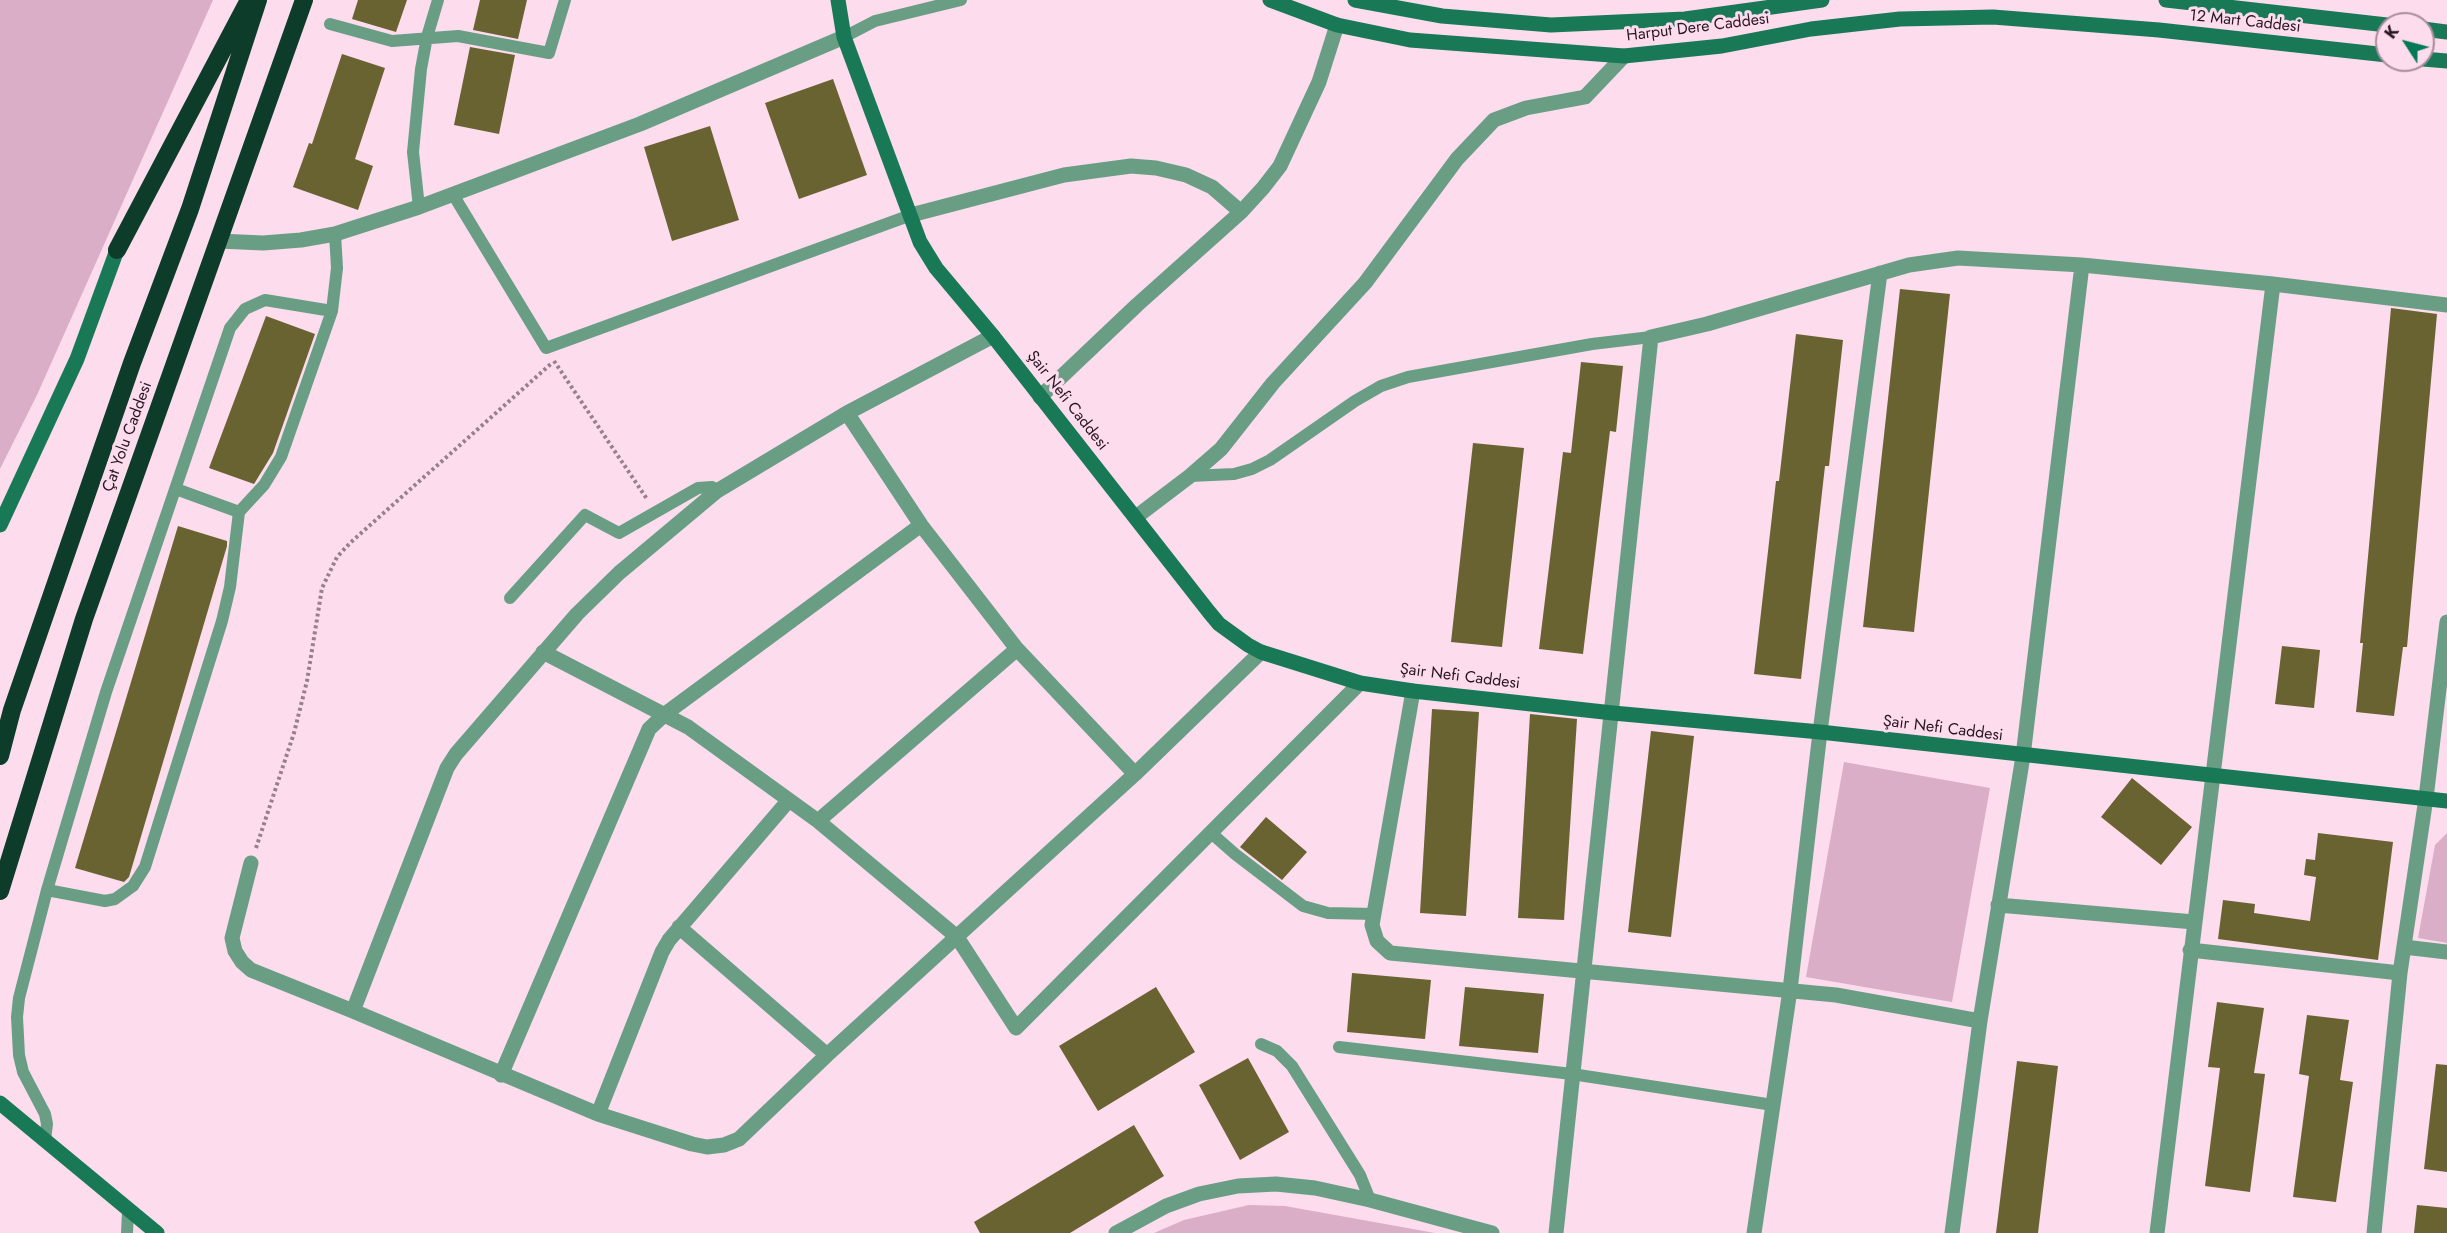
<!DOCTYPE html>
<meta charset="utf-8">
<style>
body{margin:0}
#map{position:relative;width:2447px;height:1233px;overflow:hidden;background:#fddcee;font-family:Jost,sans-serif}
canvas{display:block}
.north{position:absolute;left:2375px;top:12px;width:60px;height:60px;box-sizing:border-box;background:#fddcee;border:2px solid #a88d9c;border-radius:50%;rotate:306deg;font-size:16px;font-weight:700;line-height:24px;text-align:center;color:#281621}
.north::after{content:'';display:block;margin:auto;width:21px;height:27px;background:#047955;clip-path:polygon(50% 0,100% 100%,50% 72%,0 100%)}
</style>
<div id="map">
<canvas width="2447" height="1233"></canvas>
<div class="north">K</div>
</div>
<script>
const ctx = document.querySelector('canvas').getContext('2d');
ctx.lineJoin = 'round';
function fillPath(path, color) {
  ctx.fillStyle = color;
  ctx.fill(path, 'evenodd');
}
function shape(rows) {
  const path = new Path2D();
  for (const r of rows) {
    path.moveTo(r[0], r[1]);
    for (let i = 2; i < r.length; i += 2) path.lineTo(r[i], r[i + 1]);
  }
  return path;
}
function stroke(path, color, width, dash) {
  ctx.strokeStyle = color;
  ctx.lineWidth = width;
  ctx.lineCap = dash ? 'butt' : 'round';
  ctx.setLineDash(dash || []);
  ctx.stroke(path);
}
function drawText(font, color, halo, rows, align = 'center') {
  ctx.font = font + ' Jost,sans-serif';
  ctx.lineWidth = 6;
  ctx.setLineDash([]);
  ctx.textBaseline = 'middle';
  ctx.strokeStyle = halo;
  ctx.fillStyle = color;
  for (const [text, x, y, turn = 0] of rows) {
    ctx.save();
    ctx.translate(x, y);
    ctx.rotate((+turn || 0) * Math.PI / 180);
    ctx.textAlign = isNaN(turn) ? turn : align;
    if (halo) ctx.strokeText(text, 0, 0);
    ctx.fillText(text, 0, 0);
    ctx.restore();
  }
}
fillPath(shape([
 [0,0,213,0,37,395,0,469],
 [1844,762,1990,788,1952,1002,1806,977],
 [2447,833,2447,943,2418,938,2435,845],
 [1249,1205,1285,1206,1435,1233,1154,1233,1184,1220]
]), '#daaec7');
fillPath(shape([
 [358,0,407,0,396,32,352,19],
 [480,0,527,0,518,39,473,30],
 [470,47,515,55,499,134,454,125],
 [342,54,385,68,355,159,373,166,358,210,293,187,309,143,312,144],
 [833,79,867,175,799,199,765,103],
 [710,126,739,220,672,241,644,147],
 [1900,289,1950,294,1914,632,1863,627],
 [2391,308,2437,314,2407,647,2403,647,2394,716,2356,712,2363,643,2360,643],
 [266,316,315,334,273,453,254,484,209,468],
 [1796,334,1843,340,1829,466,1825,466,1801,679,1754,674,1776,481,1779,481],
 [1581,362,1623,366,1616,432,1610,431,1583,654,1539,649,1563,452,1571,453],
 [1473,443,1524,448,1502,647,1451,642],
 [178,526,227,541,227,546,129,877,124,882,75,868],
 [2282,646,2320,650,2314,708,2275,704],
 [1432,709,1479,712,1466,916,1420,913],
 [1530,714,1577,719,1564,920,1518,918],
 [1651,731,1694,736,1671,937,1628,932],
 [2132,778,2192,827,2161,865,2101,817],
 [1266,817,1307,852,1282,880,1240,847],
 [2318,833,2393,842,2378,960,2218,939,2223,900,2255,904,2254,913,2310,921,2316,877,2304,875,2306,859,2315,860],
 [1352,973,1431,980,1425,1039,1347,1032],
 [1156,987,1195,1052,1098,1111,1059,1046],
 [1465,987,1544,994,1538,1053,1459,1046],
 [2217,1002,2264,1008,2254,1073,2265,1074,2250,1192,2205,1186,2220,1068,2208,1067],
 [2307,1015,2349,1020,2340,1080,2353,1082,2336,1202,2293,1197,2309,1076,2299,1074],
 [1248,1058,1289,1132,1240,1160,1199,1085],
 [2017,1061,2058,1066,2038,1233,1996,1233],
 [2436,1064,2447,1065,2447,1172,2424,1169],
 [1134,1125,1164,1176,1070,1233,980,1233,974,1222],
 [2417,1205,2447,1208,2447,1233,2414,1233]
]), '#686330');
stroke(shape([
 [554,361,647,499],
 [256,848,294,733,307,681,322,588,337,557,350,543,552,363]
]), '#987f8d', 4, [3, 3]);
stroke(shape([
 [330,24,392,41,458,36,549,53,565,0],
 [844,37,875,21,961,0],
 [454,196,546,348,911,215],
 [419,207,413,152,421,69,427,37,438,0],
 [1190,476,1234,474,1252,469,1270,460,1355,401,1381,386,1408,377,1592,344,1651,337],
 [176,489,239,512],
 [510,598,585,515,619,533,698,488,712,487,717,491],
 [1210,832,1235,854,1303,906,1328,913,1374,914],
 [47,890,105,901,115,899,133,886,145,867,222,621,230,587,239,512,264,485,281,457,332,311,337,268,335,234],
 [1261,1044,1277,1051,1292,1066,1360,1175,1370,1200],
 [1339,1047,1572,1074,1773,1105],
 [45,1140,47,1124,45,1114,23,1072,19,1055,17,1017,19,998,47,890,106,692,230,328,245,309,265,300,332,311],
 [127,1233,128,1211]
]), '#699e85', 12);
stroke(shape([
 [911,215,1064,175,1131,166,1156,168,1186,175,1212,187,1241,212],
 [219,241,263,243,301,240,335,234,419,207,640,124,844,37],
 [993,336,847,413,717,491,619,573,577,614,456,754,447,768,353,1011,598,1114,692,1144,707,1147,724,1145,739,1139,827,1055,1135,774,1261,652],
 [1040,397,1137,305,1241,212,1263,188,1280,166,1319,82,1337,25],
 [1136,517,1190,476,1221,449,1273,383,1365,283,1457,159,1494,120,1526,108,1585,97,1624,56],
 [1017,649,1135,774],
 [543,652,688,727,818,821,957,937,1016,1028,1360,683],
 [1413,691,1372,925,1377,941,1390,953,1836,995,1980,1021],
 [818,821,1017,649,921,525,847,413],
 [251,863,232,938,235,951,242,962,251,970,353,1011],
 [1998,905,2194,922],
 [679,927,827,1055],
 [2404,947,2447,952],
 [2190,950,2400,973],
 [501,1075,649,729,665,714,921,525],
 [598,1114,662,952,669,940,789,800],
 [1116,1233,1166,1206,1199,1194,1238,1186,1276,1184,1315,1188,1370,1200,1492,1233],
 [1556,1233,1651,337,1707,324,1909,265,1958,258,2082,265,2273,284,2447,305],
 [1754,1233,1790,990,1820,732,1880,273],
 [1952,1233,1980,1021,2023,756,2082,265],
 [2157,1233,2273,284],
 [2374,1233,2400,973,2426,798,2447,622]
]), '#699e85', 15);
stroke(shape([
 [838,0,844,37,920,242,936,268,993,336,1209,612,1219,624,1248,645,1261,652,1360,683,1413,691,1613,713,1820,732,2447,801],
 [1270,0,1337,25,1410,40,1624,56,1722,46,1811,29,1900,19,1993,17,2159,30,2387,55],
 [1355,0,1442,16,1551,25,1685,19,1822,0],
 [2166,0,2387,25],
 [2423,29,2447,32],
 [2423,59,2447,61],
 [0,525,77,359,117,250],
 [0,1103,157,1233]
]), '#197957', 15);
stroke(shape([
 [117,250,249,0],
 [0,756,12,710,132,363,190,209,258,0],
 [0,891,84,619,304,0]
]), '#0d3c2a', 18);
drawText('16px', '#281621', '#fddcee', [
 ["12 Mart Caddesi",2245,22,6],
 ["Harput Dere Caddesi",1698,28,-7],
 ["Şair Nefi Caddesi",1067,401,52],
 ["Çat Yolu Caddesi",128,437,-70],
 ["Şair Nefi Caddesi",1460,677,7],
 ["Şair Nefi Caddesi",1943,729,7]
]);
</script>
